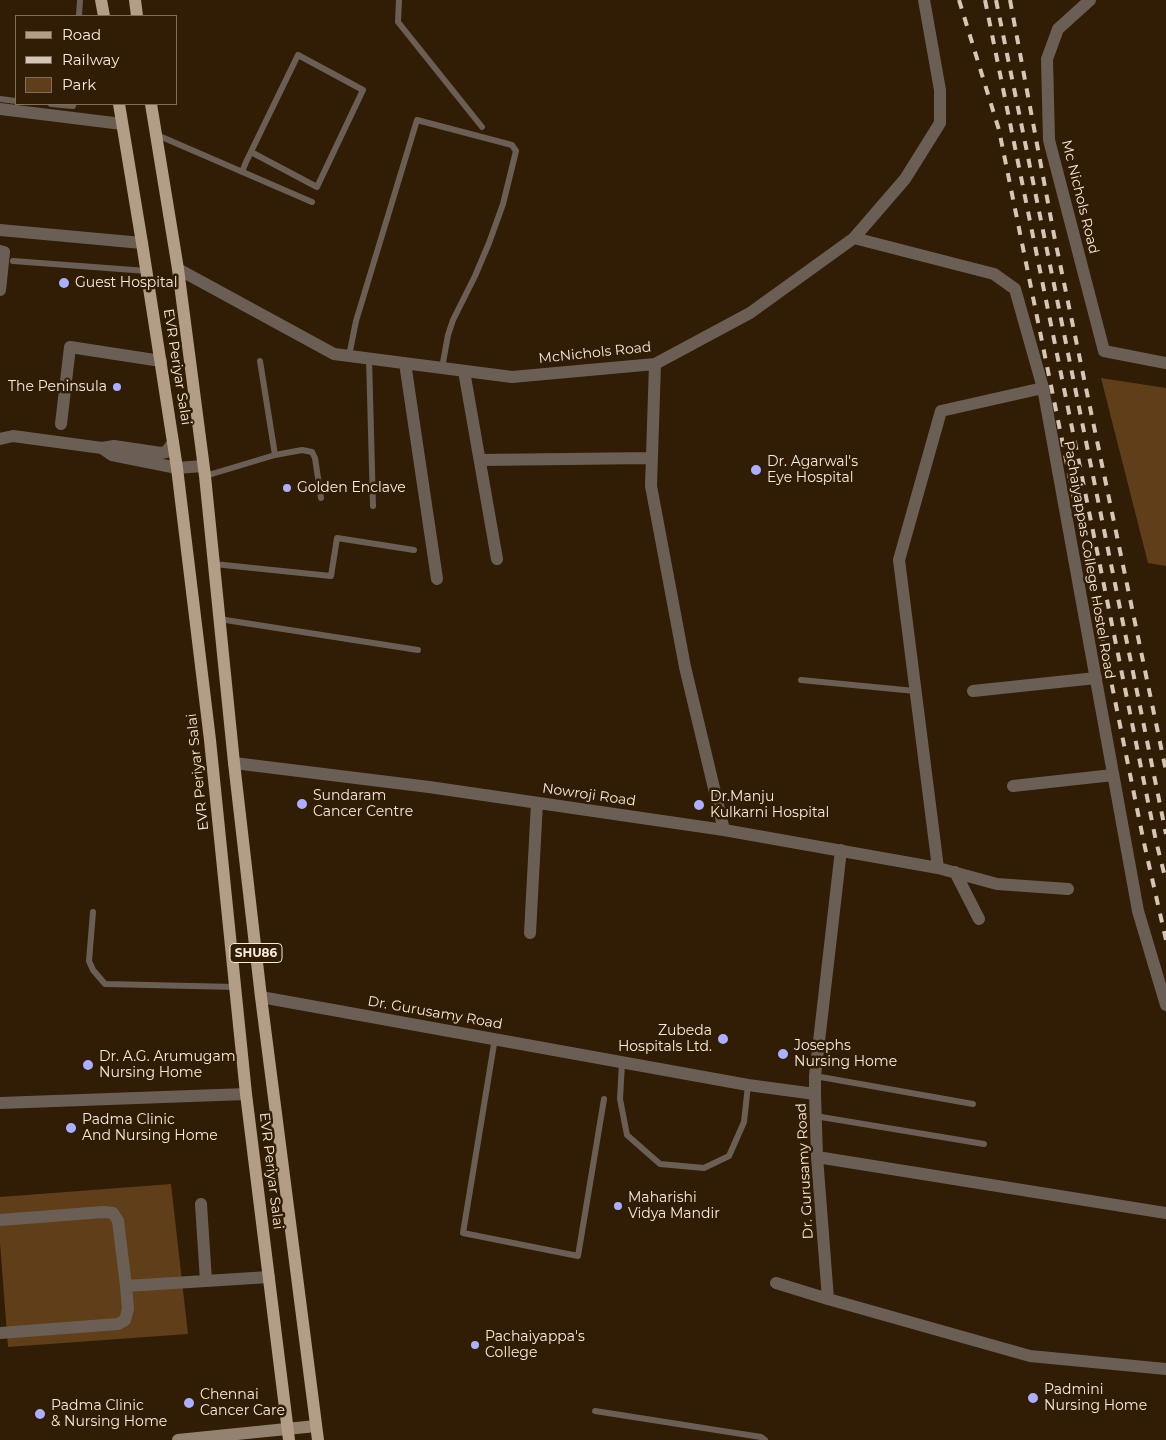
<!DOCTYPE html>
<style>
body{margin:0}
#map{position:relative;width:1166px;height:1440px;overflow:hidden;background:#311c05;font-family:Montserrat,sans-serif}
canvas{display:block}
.legend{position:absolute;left:15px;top:15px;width:162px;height:90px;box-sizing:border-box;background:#311c05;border:1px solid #816e5b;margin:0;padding:6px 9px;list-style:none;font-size:15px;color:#f8eadc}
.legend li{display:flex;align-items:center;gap:10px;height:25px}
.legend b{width:25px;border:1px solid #816e5b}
</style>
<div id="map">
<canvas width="1166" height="1440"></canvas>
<ul class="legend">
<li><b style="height:6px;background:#b49d87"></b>Road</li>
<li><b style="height:6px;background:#d5c6b7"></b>Railway</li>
<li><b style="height:14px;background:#603e19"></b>Park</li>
</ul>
</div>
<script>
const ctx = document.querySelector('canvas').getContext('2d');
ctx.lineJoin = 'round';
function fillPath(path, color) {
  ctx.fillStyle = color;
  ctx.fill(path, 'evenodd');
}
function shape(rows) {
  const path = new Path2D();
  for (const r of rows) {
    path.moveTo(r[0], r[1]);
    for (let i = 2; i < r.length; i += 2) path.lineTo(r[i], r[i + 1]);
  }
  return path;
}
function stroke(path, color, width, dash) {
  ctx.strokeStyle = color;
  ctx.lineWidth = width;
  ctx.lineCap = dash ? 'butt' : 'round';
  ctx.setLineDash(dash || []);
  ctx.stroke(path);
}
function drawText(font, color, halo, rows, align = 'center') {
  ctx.font = font + ' Montserrat,sans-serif';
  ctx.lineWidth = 5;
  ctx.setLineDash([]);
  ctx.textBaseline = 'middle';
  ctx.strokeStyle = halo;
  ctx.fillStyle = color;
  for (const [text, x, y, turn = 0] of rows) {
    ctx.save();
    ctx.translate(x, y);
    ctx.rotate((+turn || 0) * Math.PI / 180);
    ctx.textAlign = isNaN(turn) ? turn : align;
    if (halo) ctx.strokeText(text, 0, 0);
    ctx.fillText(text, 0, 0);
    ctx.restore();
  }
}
fillPath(shape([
 [1101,378,1166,388,1166,566,1148,563],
 [171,1184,188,1334,8,1347,0,1243,0,1197]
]), '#603e19');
stroke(shape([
 [399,0,398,22,482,127],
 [79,16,80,0],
 [0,99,16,101],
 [51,104,73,106,73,104],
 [157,135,312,202],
 [242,172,246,162,298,55,363,90,317,187,251,152],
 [13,261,147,271],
 [349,356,356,321,417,120,512,145,516,151,503,204,489,243,475,276,453,320,448,335,442,368],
 [369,358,373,506],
 [260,361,275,455],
 [205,476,275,455,302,450,312,452,315,458,321,498],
 [214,564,331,576,337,538,414,550],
 [219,619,418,650],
 [801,680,915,691],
 [93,912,89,961,93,970,105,984,235,987],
 [495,1038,463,1233,578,1256,604,1099],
 [622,1063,620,1099,627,1135,660,1164,704,1168,729,1156,744,1122,748,1085],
 [815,1076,973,1104],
 [815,1116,984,1144],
 [595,1411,761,1437,765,1440]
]), '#6b5f55', 6);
stroke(shape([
 [1090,0,1058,29,1047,59,1049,140,1104,351,1166,363],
 [0,109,122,124],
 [0,230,142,243],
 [854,238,994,274,1015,289,1043,388,1138,911,1166,1005],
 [0,251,4,252,0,290],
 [178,269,334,354,512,377,655,364,750,313,854,238,905,179,940,123,940,90,924,0],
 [405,363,437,579],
 [655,364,651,486,685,667,724,830],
 [464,371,497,559],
 [61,424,70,347,161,361],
 [480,460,652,458],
 [973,691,1096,678],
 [234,763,429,787,724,830,938,868,997,884,1068,889],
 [1013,786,1113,775],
 [938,868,899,560,941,411,1043,388],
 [955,872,979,919],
 [530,933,537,803],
 [261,997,748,1085,815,1094,817,1157,828,1299,1030,1356,1166,1369],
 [815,1094,815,1076,841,850],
 [0,1103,246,1094],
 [817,1157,1166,1213],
 [201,1204,206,1281],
 [0,1220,103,1212,113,1213,118,1221,126,1286,269,1277],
 [776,1283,828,1299],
 [0,1333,118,1324,125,1320,128,1309,126,1286]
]), '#6b5f55', 12);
stroke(shape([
 [0,439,13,436,102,448,114,446,161,453,166,452,173,443],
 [102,448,112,455,177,468,203,466]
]), '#6b5f55', 12);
stroke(shape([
 [178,1440,316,1426]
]), '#948271', 12);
stroke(shape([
 [101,0,104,16],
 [135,0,137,16],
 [119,104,142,243,177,468,210,740,246,1094,289,1440],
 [151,104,178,269,205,476,234,763,261,997,318,1440]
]), '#b49d87', 12);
stroke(shape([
 [959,0,999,130,1144,843,1166,940],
 [985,0,1156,841,1166,881],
 [996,0,1166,834],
 [1010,0,1054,235,1166,771]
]), '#d5c6b7', 4, [9, 9]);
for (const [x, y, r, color] of [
 [64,283,6,"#acaffb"],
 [117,387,5,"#acaffb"],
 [756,470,6,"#acaffb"],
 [287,488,5,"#acaffb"],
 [302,804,6,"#acaffb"],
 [699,805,6,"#acaffb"],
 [723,1039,6,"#acaffb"],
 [783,1054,6,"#acaffb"],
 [88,1065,6,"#acaffb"],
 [71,1128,6,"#acaffb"],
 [618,1206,5,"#acaffb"],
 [475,1345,5,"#acaffb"],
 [1033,1398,6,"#acaffb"],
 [189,1403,6,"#acaffb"],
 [40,1414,6,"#acaffb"]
]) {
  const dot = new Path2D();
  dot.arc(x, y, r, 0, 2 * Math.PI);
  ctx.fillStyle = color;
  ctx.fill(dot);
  stroke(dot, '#311c05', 2);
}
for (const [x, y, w] of [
 [256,953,52]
]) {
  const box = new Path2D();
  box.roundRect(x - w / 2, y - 9.5, w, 19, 4);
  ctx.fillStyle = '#311c05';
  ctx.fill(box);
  stroke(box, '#f8eadc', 1);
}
drawText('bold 12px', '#f8eadc', null, [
 ["SHU86",256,953]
]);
drawText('14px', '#f8eadc', '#311c05', [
 ["Mc Nichols Road",1080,197,76],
 ["McNichols Road",595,353,-6],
 ["EVR Periyar Salai",177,367,81],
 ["Pachaiyappas College Hostel Road",1089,560,80],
 ["EVR Periyar Salai",198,772,-96],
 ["Nowroji Road",589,795,8],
 ["Dr. Gurusamy Road",435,1013,10],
 ["EVR Periyar Salai",271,1171,83],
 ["Dr. Gurusamy Road",805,1171,-93]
]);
drawText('14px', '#f8eadc', '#311c05', [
 ["Guest Hospital",75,283],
 ["The Peninsula",107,387,"right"],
 ["Dr. Agarwal's",767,462],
 ["Eye Hospital",767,478],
 ["Golden Enclave",297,488],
 ["Sundaram",313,796],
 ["Cancer Centre",313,812],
 ["Dr.Manju",710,797],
 ["Kulkarni Hospital",710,813],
 ["Zubeda",712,1031,"right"],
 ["Hospitals Ltd.",712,1047,"right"],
 ["Josephs",794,1046],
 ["Nursing Home",794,1062],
 ["Dr. A.G. Arumugam",99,1057],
 ["Nursing Home",99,1073],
 ["Padma Clinic",82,1120],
 ["And Nursing Home",82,1136],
 ["Maharishi",628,1198],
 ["Vidya Mandir",628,1214],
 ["Pachaiyappa's",485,1337],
 ["College",485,1353],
 ["Padmini",1044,1390],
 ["Nursing Home",1044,1406],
 ["Chennai",200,1395],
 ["Cancer Care",200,1411],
 ["Padma Clinic",51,1406],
 ["& Nursing Home",51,1422]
], 'left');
</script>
